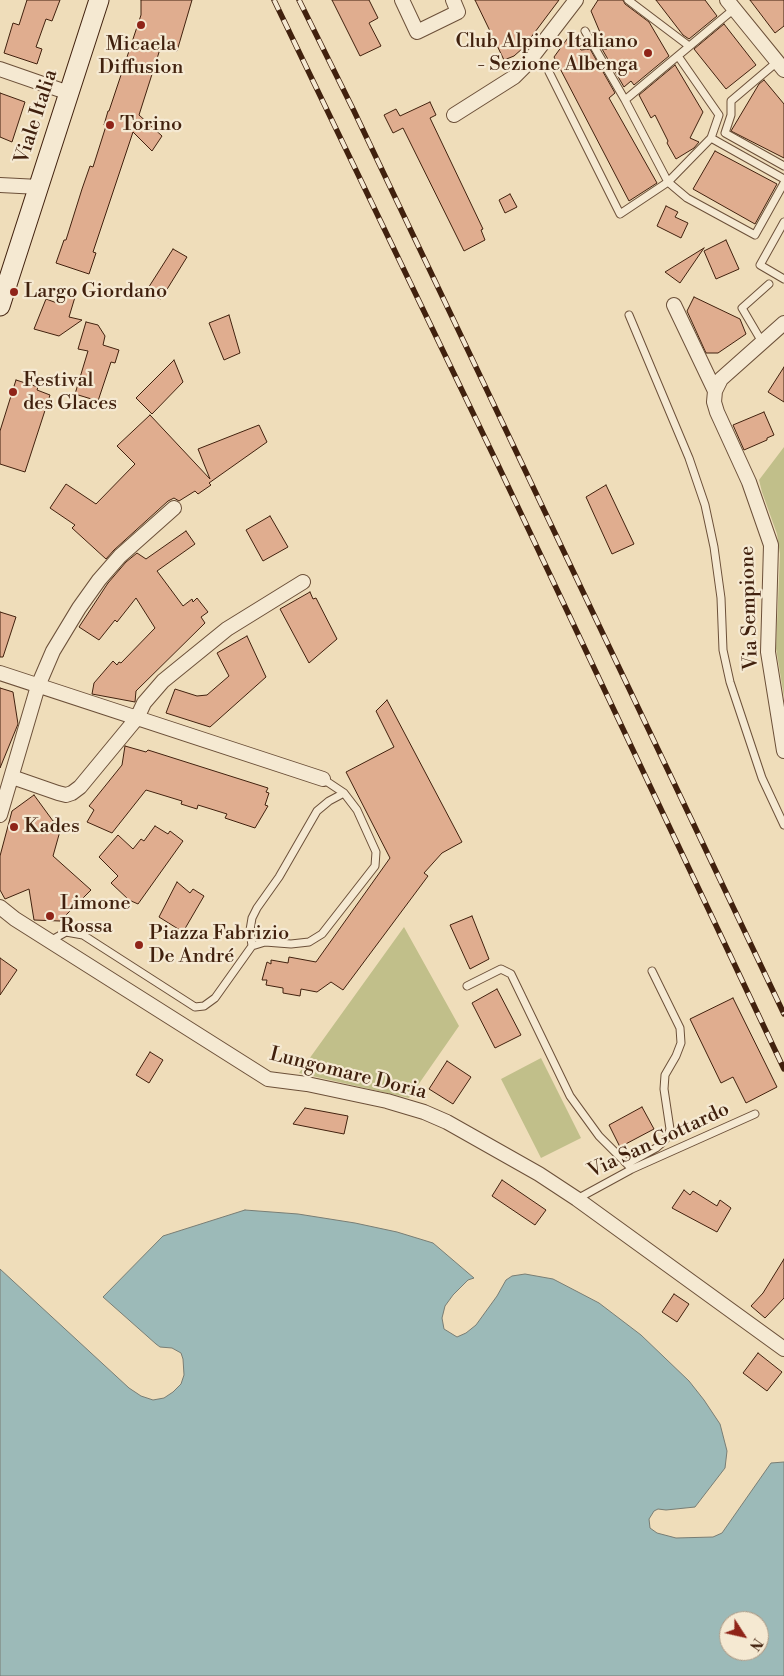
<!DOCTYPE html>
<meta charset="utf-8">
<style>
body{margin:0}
#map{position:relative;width:784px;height:1676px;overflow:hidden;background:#efddba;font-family:"Libre Bodoni",serif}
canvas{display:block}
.north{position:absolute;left:719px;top:1611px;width:50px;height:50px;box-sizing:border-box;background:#f5e9d2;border:1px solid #ad9984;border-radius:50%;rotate:125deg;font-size:14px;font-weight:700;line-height:20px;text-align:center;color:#41210e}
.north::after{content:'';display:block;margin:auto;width:18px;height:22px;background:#8f2418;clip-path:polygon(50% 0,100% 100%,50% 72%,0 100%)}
</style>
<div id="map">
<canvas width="784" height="1676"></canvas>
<div class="north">N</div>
</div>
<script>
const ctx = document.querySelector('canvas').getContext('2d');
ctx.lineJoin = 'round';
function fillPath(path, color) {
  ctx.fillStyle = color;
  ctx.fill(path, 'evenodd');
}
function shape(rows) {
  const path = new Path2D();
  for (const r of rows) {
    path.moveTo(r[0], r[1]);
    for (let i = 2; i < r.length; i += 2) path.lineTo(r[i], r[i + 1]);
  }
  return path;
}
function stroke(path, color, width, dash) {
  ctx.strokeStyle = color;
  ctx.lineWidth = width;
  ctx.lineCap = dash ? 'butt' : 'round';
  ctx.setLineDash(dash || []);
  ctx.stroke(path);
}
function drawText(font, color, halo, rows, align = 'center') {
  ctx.font = font + ' "Libre Bodoni",serif';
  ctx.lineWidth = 4.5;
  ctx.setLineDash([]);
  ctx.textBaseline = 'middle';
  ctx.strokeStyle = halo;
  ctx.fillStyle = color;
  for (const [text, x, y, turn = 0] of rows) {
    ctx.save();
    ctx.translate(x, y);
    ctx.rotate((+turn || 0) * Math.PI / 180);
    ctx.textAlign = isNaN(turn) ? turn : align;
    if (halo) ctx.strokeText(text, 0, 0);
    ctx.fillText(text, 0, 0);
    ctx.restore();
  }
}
fillPath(shape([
 [784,447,784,697,776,648,780,554,777,534,762,492,759,480],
 [404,927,459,1026,409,1098,299,1073],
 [541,1058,581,1138,541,1158,501,1079]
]), '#c1bf8a');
const water = shape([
 [245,1210,298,1214,355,1223,397,1232,433,1243,474,1278,468,1280,453,1295,445,1306,442,1318,444,1329,457,1337,466,1333,476,1325,497,1296,506,1280,512,1276,525,1274,553,1279,578,1292,599,1303,641,1335,689,1381,704,1400,720,1424,727,1451,725,1468,695,1507,666,1510,658,1509,654,1511,649,1519,650,1528,657,1533,676,1538,713,1537,722,1533,771,1463,784,1462,784,1676,0,1676,0,1269,129,1388,141,1396,153,1400,164,1398,173,1392,181,1384,184,1375,183,1359,181,1353,172,1348,160,1347,156,1344,103,1297,163,1236,245,1210],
 [729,1621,759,1621,759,1651,729,1651,729,1621]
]);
fillPath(water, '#9cbab8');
stroke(water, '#787d74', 1);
const building = shape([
 [27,0,60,0,52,21,46,19,36,47,42,49,37,64,4,53,13,23,19,25,27,0],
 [141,0,192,0,177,51,161,46,139,115,162,136,152,151,133,132,93,252,96,253,89,274,56,263,64,240,66,240,82,189,90,166,93,167,106,126,104,125,108,111,109,111,141,15,141,0],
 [332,0,369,0,378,18,369,23,381,46,360,56,332,0],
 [475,0,559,0,523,48,514,56,504,60,475,0],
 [598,0,623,0,625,4,649,22,669,56,634,85,631,81,624,87,602,49,607,49,591,11,598,0],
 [656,0,705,0,717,16,689,39,683,35,656,0],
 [750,0,784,0,784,26,775,33,750,0],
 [724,24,756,65,726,89,694,49,724,24],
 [570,35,581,50,590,49,615,93,609,98,657,183,629,201,554,57,570,35],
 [675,65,703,112,690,138,699,142,694,148,676,159,667,143,668,141,655,115,651,118,639,95,675,65],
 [764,80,784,104,784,158,731,131,759,84,764,80],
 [0,93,25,102,12,142,0,137,0,93],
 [430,102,436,115,430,118,483,229,481,230,485,240,464,251,403,128,393,133,384,115,396,109,400,116,430,102],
 [715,151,777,184,755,224,693,189,715,151],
 [510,194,517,207,505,213,499,200,510,194],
 [666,206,678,212,675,217,688,223,681,238,657,226,666,206],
 [726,240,739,269,716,279,704,251,726,240],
 [704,248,680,283,665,272,704,248],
 [173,249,187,257,161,299,145,293,173,249],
 [60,292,75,297,69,317,82,320,59,336,34,329,46,299,57,303,60,292],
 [694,297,740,319,746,334,718,353,706,353,687,311,694,297],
 [229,315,240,353,224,360,209,323,229,315],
 [86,322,98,325,105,336,103,345,119,350,115,363,111,362,98,401,75,394,88,351,78,349,86,322],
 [174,360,183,382,152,414,136,398,174,360],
 [784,367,784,402,768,392,784,367],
 [16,380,38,387,37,390,50,395,25,472,0,464,0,431,16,380],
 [764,412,774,435,767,438,767,440,744,450,733,425,764,412],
 [150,415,210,479,198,449,259,425,267,442,209,483,211,485,198,494,195,491,179,501,174,498,168,501,114,550,106,559,72,528,75,525,50,508,66,484,96,504,135,464,117,446,150,415],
 [606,485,634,544,612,554,586,497,606,485],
 [270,516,288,547,263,561,246,530,270,516],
 [186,531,195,544,157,571,183,606,192,599,193,602,197,598,208,612,201,617,205,623,136,691,135,702,92,694,94,683,113,661,117,665,119,662,121,663,155,628,136,598,117,622,115,620,99,640,79,627,108,583,126,562,137,553,146,559,186,531],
 [310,592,313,599,316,598,337,639,309,663,280,609,310,592],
 [0,612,16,617,3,657,0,657,0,612],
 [247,636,266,677,210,727,166,713,175,689,197,696,207,695,229,676,217,653,247,636],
 [0,688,13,692,18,724,0,768,0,688],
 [387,700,462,842,442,853,424,873,428,876,343,990,331,982,317,992,301,989,300,996,283,993,283,988,266,985,267,980,262,980,267,962,271,964,271,960,288,963,289,957,316,962,390,858,346,772,394,747,376,711,387,700],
 [125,746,146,752,148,750,268,788,266,792,269,793,265,805,268,806,255,828,225,818,227,814,198,805,197,809,181,804,182,801,146,790,112,833,87,822,94,810,89,806,122,765,125,746],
 [34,795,53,821,62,824,53,856,91,890,60,921,34,920,29,889,5,899,0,890,0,856,12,811,34,795],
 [155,826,168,834,170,831,183,841,138,904,129,900,111,883,118,876,99,857,118,835,133,849,141,839,144,841,155,826],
 [177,882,190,893,193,889,204,896,183,932,159,917,177,882],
 [472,916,489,959,470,969,450,925,472,916],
 [0,958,17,970,0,995,0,958],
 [497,989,521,1035,495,1048,472,1003,497,989],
 [733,998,777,1087,746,1103,733,1077,721,1083,690,1019,733,998],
 [150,1052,163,1060,149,1083,136,1075,150,1052],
 [447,1061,471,1077,453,1104,429,1089,447,1061],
 [642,1107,654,1129,620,1147,609,1125,642,1107],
 [305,1108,348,1116,344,1134,293,1124,305,1108],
 [502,1180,546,1210,535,1225,492,1196,502,1180],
 [684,1190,690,1195,693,1191,717,1206,720,1200,731,1208,717,1232,672,1208,684,1190],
 [784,1259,784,1298,765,1318,751,1306,763,1293,784,1259],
 [674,1294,689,1304,677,1322,662,1312,674,1294],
 [758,1353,782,1372,767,1391,743,1373,758,1353]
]);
fillPath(building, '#e0ad8f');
stroke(building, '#41210e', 1);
const lane = shape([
 [628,0,689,46],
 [585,31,625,100,734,9],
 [678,56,719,115,711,138,668,182,687,198,755,235,784,183],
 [777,62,731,101,731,115,725,133,784,166],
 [549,72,620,214,668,182,625,100],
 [711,138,784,179],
 [784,222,760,265,784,279],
 [629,315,689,458,705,505,714,547,721,598,723,650,730,682,762,778,784,825],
 [762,342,742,308,769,284],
 [50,941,66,932,83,935,195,1007,204,1006,215,998,252,946,265,942,291,944,309,942,322,934,375,866,376,852,357,810,344,793,323,779],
 [252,946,250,930,252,918,257,908,279,877,317,811,329,801,344,793],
 [467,986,501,969,511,974,570,1096,599,1136,632,1169],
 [627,1164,656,1148,663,1142,668,1136,670,1129,664,1089,665,1075,676,1056,681,1043,680,1028,652,971],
 [577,1199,632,1169,755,1114]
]);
const street = shape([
 [402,0,417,32,458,12,453,0],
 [727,0,784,70],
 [0,69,69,93],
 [454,115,514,77,526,65,576,0],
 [0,185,39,187],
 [674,305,715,391],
 [784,323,721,379,715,391,714,402,717,412,749,482,771,545,768,652,784,751],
 [0,673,323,779],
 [12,777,58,793,66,795,72,793,80,787,137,718,144,703,163,681,227,629,303,582],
 [0,815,38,686,53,651,79,608,99,580,120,556,174,508],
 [0,907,15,919,268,1079,307,1084,387,1101,424,1112,447,1122,539,1174,577,1199,784,1349]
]);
const secondary = shape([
 [0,306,99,0]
]);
stroke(lane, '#6c5039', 9);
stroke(street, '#6c5039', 16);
stroke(secondary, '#41210e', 21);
stroke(lane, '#f5e9d2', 7);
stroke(street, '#f5e9d2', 14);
stroke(secondary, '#f5e9d2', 19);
const rail = shape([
 [274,0,498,465,784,1069],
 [299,0,354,111,784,1014]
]);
stroke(rail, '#41210e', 5.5);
stroke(rail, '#f5e9d2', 4, [11]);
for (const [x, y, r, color] of [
 [141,25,5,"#8f2418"],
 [648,53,5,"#8f2418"],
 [110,125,5,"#8f2418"],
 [14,292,5,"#8f2418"],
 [13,392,5,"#8f2418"],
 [14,827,5,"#8f2418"],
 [50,916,5,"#8f2418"],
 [139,945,5,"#8f2418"]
]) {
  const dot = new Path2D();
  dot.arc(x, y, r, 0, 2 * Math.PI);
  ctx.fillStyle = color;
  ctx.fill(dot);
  stroke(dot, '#f5e9d2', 2);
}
drawText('20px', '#41210e', '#f5e9d2', [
 ["Club Alpino Italiano",638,42,"right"],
 ["- Sezione Albenga",638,65,"right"],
 ["Micaela",141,45,"center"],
 ["Diffusion",141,68,"center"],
 ["Torino",120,125],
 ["Largo Giordano",24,292],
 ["Festival",23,381],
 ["des Glaces",23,404],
 ["Kades",24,827],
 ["Limone",60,904],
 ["Rossa",60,927],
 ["Piazza Fabrizio",149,934],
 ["De André",149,957]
], 'left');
drawText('20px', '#41210e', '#f5e9d2', [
 ["Viale Italia",37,117,-72],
 ["Via Sempione",750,608,-92],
 ["Lungomare Doria",348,1074,14],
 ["Via San Gottardo",659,1141,-25]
]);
</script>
